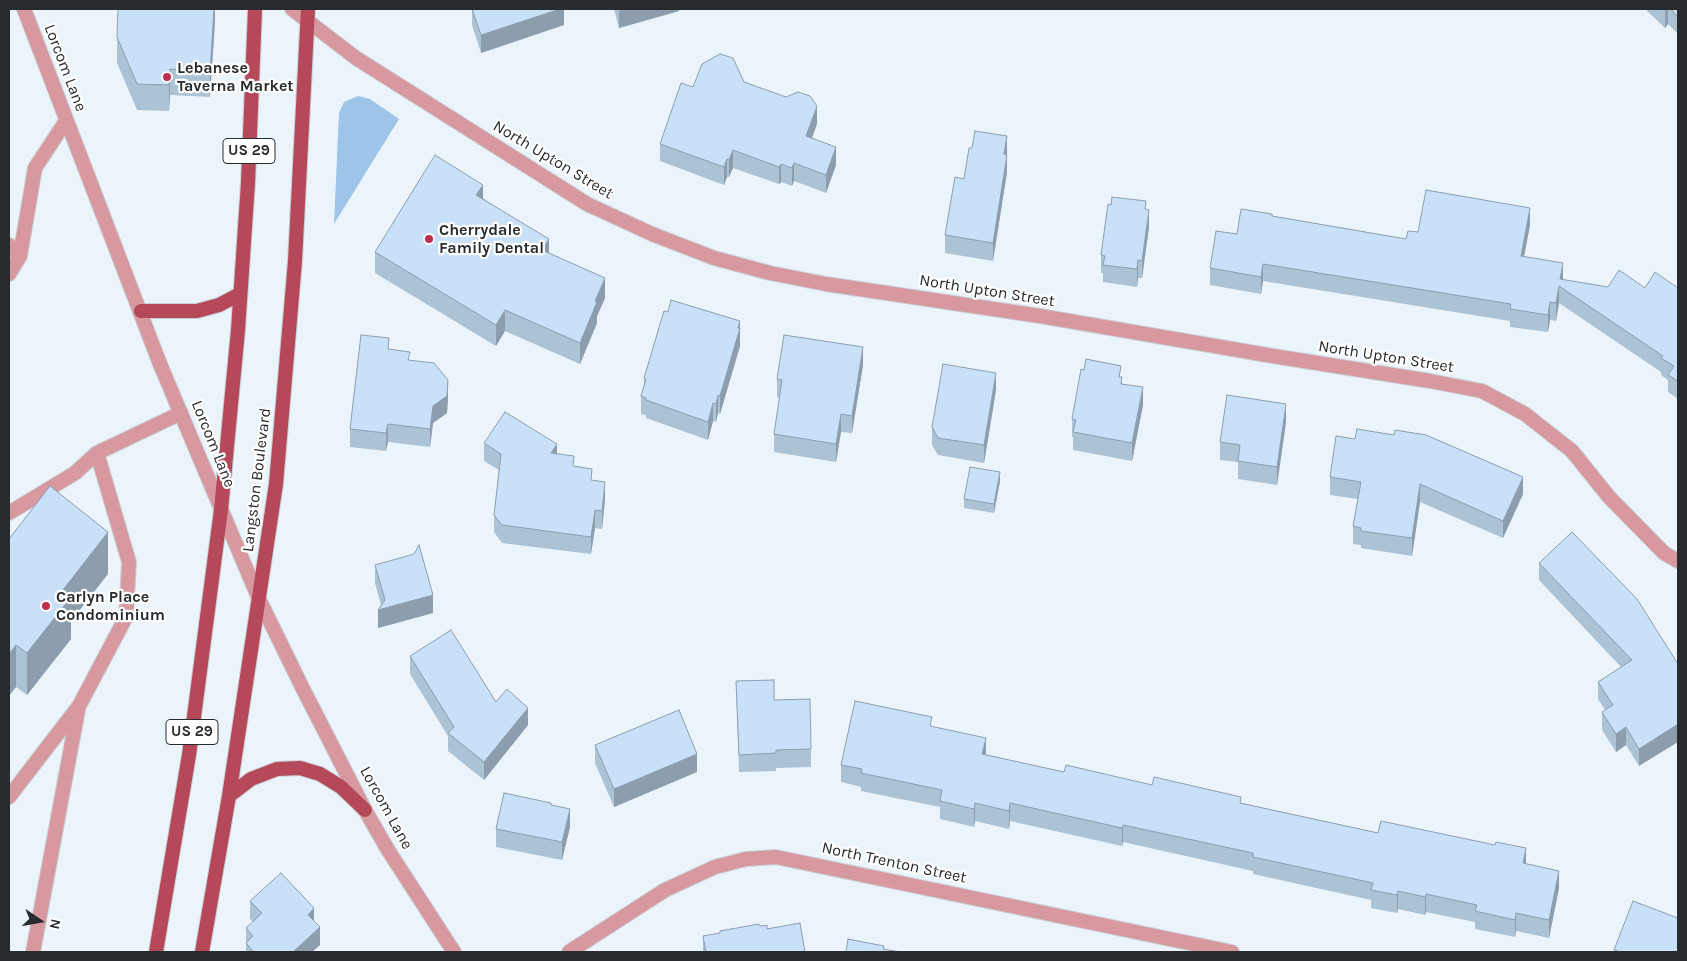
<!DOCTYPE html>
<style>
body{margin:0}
#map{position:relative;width:1687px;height:961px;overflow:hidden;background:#ecf4fb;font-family:Karla,sans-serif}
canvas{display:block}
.frame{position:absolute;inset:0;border:10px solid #282b2e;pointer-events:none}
.north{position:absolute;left:15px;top:896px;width:50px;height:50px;-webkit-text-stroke:4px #fff;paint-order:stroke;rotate:102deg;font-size:14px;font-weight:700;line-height:20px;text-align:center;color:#282b2e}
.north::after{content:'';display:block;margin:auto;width:18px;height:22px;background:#282b2e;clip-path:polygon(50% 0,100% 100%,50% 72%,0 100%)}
</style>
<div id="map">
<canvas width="1687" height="961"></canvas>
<div class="frame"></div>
<div class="north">N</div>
</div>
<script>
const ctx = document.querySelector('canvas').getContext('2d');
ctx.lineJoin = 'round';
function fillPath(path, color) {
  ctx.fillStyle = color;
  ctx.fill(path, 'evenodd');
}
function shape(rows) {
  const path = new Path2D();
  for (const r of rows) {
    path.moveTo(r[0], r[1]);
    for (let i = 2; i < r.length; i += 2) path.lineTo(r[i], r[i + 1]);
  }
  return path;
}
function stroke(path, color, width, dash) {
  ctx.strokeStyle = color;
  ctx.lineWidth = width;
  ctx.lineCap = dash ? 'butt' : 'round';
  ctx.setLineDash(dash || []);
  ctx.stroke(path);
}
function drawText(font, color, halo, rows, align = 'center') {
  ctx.font = font + ' Karla,sans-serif';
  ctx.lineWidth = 4.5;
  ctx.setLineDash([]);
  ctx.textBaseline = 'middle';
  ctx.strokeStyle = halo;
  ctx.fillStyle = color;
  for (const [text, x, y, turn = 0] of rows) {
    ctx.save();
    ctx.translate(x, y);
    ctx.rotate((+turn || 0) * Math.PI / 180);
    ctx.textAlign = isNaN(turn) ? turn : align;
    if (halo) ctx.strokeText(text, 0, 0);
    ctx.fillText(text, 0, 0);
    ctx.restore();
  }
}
fillPath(shape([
 [358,96,370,99,399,119,334,224,339,113,344,102]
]), '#9ec4e8');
const service = shape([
 [9,245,20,256],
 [9,274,20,256,35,168,66,121],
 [9,513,75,473,97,453,181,413],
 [9,797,79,706,126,617,129,562,97,453],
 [33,952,78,710]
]);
const minor = shape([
 [292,9,356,58,587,204,652,234,714,258,770,273,826,284,1040,316,1273,356,1430,381,1482,391,1525,414,1572,451,1609,497,1664,553,1678,561],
 [569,952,665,890,715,867,746,859,776,857,1232,952]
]);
const tertiary = shape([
 [24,9,160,364,259,599,303,689,365,810,388,850,454,952]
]);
const primary = shape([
 [141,311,197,311,219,305,240,294],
 [229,796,251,779,277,769,300,768,320,774,341,787,365,810],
 [156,952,189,755,221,510,238,330,248,183,255,9],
 [202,952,229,796,276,484,295,261,308,9]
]);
stroke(service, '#c9d0d6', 16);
stroke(minor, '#c9d0d6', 16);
stroke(tertiary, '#c9d0d6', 16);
stroke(primary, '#c9d0d6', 16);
stroke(service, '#d7999f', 14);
stroke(minor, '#d7999f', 14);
stroke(tertiary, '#d7999f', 14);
stroke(primary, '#b5495a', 14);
fillPath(shape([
 [215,9,215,21,210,97,170,95,169,111,137,110,117,63,117,37],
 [472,9,564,9,564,25,481,53,472,25],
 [614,9,679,9,679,11,619,28],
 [1645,9,1678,9,1678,32,1677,33,1668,24,1665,28],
 [744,82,817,124,812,138,836,165,826,193,794,181,792,186,781,182,779,184,733,168,729,177,727,177,724,185,660,161,660,144,693,87],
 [1007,136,1007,172,993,261,945,253,945,235,964,179,972,148],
 [483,198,605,298,597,316,597,323,580,364,505,331,496,346,375,273,375,252],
 [1146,209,1149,227,1142,278,1138,278,1137,287,1103,282,1103,273,1101,273,1101,255],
 [1272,216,1406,239,1418,232,1530,225,1524,256,1563,280,1608,287,1645,288,1678,288,1678,399,1668,392,1668,380,1661,375,1661,372,1559,303,1556,321,1550,320,1548,332,1510,327,1510,321,1263,281,1261,294,1210,285,1210,268,1237,234],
 [668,312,740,321,740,346,720,414,718,413,716,422,713,421,708,440,646,418,646,415,641,414,641,396,644,385,644,378],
 [389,349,410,360,448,398,447,413,433,423,430,447,388,442,386,451,350,447,350,429],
 [863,365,852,433,841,432,836,462,774,452,774,434,780,398,777,397,777,379],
 [1121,377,1122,384,1143,405,1132,461,1073,450,1073,437,1072,437,1072,419],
 [996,390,984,463,938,455,932,445,932,427],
 [1286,422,1277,485,1238,479,1238,462,1220,460,1220,442],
 [1336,436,1523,494,1503,538,1420,502,1412,556,1361,548,1361,545,1353,544,1353,526,1358,499,1330,495,1330,477],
 [484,443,557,454,592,480,605,499,602,529,595,528,591,554,502,543,494,532,494,515,499,470,484,461],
 [1000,481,994,513,964,508,964,499],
 [9,539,108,574,71,621,71,639,27,695,16,687],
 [1539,563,1678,664,1639,766,1626,745,1616,752,1602,730,1602,712,1605,710,1598,699,1598,682,1621,667,1539,580],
 [375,565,433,613,378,628,381,605,375,583],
 [410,656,496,702,528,725,484,780,448,751,448,736,410,674],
 [736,681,774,700,811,749,811,767,776,768,776,771,739,772],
 [932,726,986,755,1064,772,1152,785,1241,803,1378,833,1526,864,1559,888,1549,938,1516,931,1515,937,1475,929,1475,922,1426,912,1425,915,1398,909,1397,913,1371,908,1371,900,1253,874,1253,871,1123,842,1122,846,1010,821,1009,829,975,821,974,827,940,819,940,807,861,791,861,787,841,782,841,765],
 [595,745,697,772,614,807,595,763],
 [570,827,562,860,496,847,496,829],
 [250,901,314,921,320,945,312,952,246,952,246,928,253,922,250,919],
 [760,926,767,929,805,952,703,952,703,936,720,933,720,931]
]), '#acc2d5');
fillPath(shape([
 [214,9,215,9,215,21,210,97,210,72],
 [560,9,564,9,564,25,481,53,481,35],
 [625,9,679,9,679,11,619,28,619,11],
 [1666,9,1668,9,1668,24,1665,28,1665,11],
 [1678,15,1678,32,1677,33,1677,16],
 [170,69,170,95,169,111,169,85],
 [817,106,817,124,806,154,806,136],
 [1007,136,1007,154,1004,172,1004,154],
 [836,147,836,165,826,193,826,175],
 [733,150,733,168,729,177,729,160],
 [1007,155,1007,172,993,261,993,243],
 [727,159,727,177,724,185,724,167],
 [794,163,794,181,792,186,792,168],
 [781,164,781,182,779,184,779,167],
 [483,185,483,206,476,195],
 [1530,208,1530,225,1521,273,1521,256],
 [1149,210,1149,227,1142,278,1142,261],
 [549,239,549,260,542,250],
 [1138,260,1138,278,1137,287,1137,269],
 [1563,263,1563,280,1560,279],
 [1263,264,1263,281,1261,294,1261,277],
 [605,278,605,298,597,316,597,323,580,364,580,343,595,301],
 [1559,286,1559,303,1556,321,1556,303],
 [1550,302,1550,320,1548,332,1548,315],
 [505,310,505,331,496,346,496,325],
 [740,321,740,346,720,414,720,396],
 [863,347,863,365,852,433,852,416],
 [996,373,996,390,984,463,984,445],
 [448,380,448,398,447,413,433,423,430,447,430,429,433,406],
 [1143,387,1143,405,1132,461,1132,443],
 [718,395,718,413,716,422,716,404],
 [713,403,713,421,708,440,708,422],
 [1286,404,1286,422,1277,485,1277,467],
 [841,414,841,432,836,462,836,444],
 [388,424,388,442,386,451,386,433],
 [557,444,557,462,551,453],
 [1000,472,1000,481,994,513,994,504],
 [1523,477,1523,494,1503,538,1503,521],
 [605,482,605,499,602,529,602,511],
 [1420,484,1420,502,1412,556,1412,538],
 [595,510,595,528,591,554,591,537],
 [108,532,108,574,71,621,71,639,27,695,27,653,63,590],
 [433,595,433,613,378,628,378,610],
 [16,645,16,687,9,696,9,654],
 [528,708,528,725,484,780,484,762],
 [1678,724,1678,742,1639,766,1639,749],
 [1626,727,1626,745,1616,752,1616,734],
 [986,738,986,756,982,754],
 [697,754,697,772,614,807,614,789],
 [975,803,975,821,974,827,974,809],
 [1010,803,1010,821,1009,829,1009,811],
 [570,809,570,827,562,860,562,842],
 [1123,825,1123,842,1122,846,1122,828],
 [1526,848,1526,866,1523,863],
 [1559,871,1559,888,1549,938,1549,920],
 [1398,891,1398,909,1397,913,1397,895],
 [1426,894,1426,912,1425,915,1425,897],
 [314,908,314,926,308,915],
 [1516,913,1516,931,1515,937,1515,920],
 [320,927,320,945,312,952,293,952]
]), '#8c9eae');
const building = shape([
 [118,9,214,9,210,72,170,69,169,85,137,84,117,37,118,9],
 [472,9,560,9,481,35,472,9],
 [1671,9,1678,9,1678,15,1677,16,1671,9],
 [720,54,733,58,744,82,786,97,798,92,810,96,817,106,806,136,836,147,826,175,794,163,792,168,781,164,779,167,733,150,729,160,727,159,724,167,660,144,681,83,693,87,702,64,720,54],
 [975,131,1007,136,1004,154,1007,155,993,243,945,235,955,177,964,179,969,148,972,148,975,131],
 [435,155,483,185,476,195,549,239,542,250,605,278,595,301,597,302,580,343,505,310,496,325,375,252,435,155],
 [1426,190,1530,208,1521,256,1563,263,1560,279,1608,287,1619,270,1645,288,1655,272,1678,288,1678,381,1668,375,1674,366,1661,358,1663,356,1559,286,1556,303,1550,302,1548,315,1510,309,1511,304,1263,264,1261,277,1210,268,1216,231,1237,234,1241,209,1272,214,1272,216,1406,239,1408,231,1418,232,1426,190],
 [1112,197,1146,201,1145,209,1149,210,1142,261,1138,260,1137,269,1103,265,1105,256,1101,255,1108,204,1111,205,1112,197],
 [671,300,740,321,738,328,740,328,720,396,718,395,716,404,713,403,708,422,646,400,646,398,641,396,646,379,644,378,664,311,668,312,671,300],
 [361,335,389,338,388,349,410,352,408,360,434,363,448,380,447,396,433,406,430,429,388,424,386,433,350,429,361,335],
 [784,335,863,347,852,416,841,414,836,444,774,434,782,380,777,379,784,335],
 [1086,359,1121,366,1119,377,1122,377,1121,384,1143,387,1132,443,1073,432,1076,420,1072,419,1081,369,1084,370,1086,359],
 [943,364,996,373,984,445,938,438,932,427,943,364],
 [1227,395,1286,404,1277,467,1238,461,1240,445,1220,442,1227,395],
 [505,412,557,444,551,453,574,456,573,466,592,469,591,480,605,482,602,511,595,510,591,537,502,525,494,515,501,454,484,443,505,412],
 [1357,429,1394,435,1395,430,1426,435,1523,477,1503,521,1420,484,1412,538,1361,531,1361,528,1353,526,1361,482,1330,477,1336,436,1355,439,1357,429],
 [970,467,1000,472,994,504,964,499,970,467],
 [50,486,108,532,63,590,71,597,27,653,16,645,9,654,9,539,50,486],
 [1572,532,1637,599,1678,664,1678,724,1639,749,1626,727,1616,734,1602,712,1613,705,1598,682,1632,660,1539,563,1572,532],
 [419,545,433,595,378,610,385,600,375,565,414,554,419,545],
 [451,630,496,702,507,689,528,708,484,762,448,733,454,727,410,656,451,630],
 [774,680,774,700,810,699,811,749,776,750,776,753,739,755,736,681,774,680],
 [855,701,932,717,930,726,986,738,982,754,1064,772,1066,765,1152,785,1154,777,1241,797,1240,803,1378,833,1381,821,1495,845,1496,842,1526,848,1523,863,1559,871,1549,920,1516,913,1515,920,1475,911,1477,905,1426,894,1425,897,1398,891,1397,895,1371,890,1373,883,1253,857,1253,853,1123,825,1122,828,1010,803,1009,811,975,803,974,809,940,801,942,790,861,773,862,769,841,765,855,701],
 [679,710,697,754,614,789,595,745,679,710],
 [504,793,551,803,551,805,570,809,562,842,496,829,504,793],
 [281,873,314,908,308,915,320,927,293,952,254,952,246,943,253,936,246,928,262,913,250,901,281,873],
 [1633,901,1678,918,1678,952,1621,952,1614,950,1633,901],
 [800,923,805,952,706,952,703,936,720,933,720,931,759,924,760,926,767,925,767,929,800,923],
 [848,939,884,946,883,949,901,952,846,952,848,939]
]);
fillPath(building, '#c8e1f8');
stroke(building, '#8c9eae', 1);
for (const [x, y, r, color] of [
 [167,77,5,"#be2e4e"],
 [429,239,5,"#be2e4e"],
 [46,606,5,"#be2e4e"]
]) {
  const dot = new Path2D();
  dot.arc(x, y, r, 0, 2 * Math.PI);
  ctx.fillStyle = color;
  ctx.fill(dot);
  stroke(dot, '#fff', 2);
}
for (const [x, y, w] of [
 [249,151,52],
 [192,732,52]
]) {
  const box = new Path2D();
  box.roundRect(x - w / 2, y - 12.5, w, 25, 4);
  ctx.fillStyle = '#fff';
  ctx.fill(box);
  stroke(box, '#282b2e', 1);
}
drawText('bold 15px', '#282b2e', null, [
 ["US 29",249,151],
 ["US 29",192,732]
]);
drawText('16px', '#282b2e', '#fff', [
 ["Lorcom Lane",65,68,69],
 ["North Upton Street",553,160,31],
 ["North Upton Street",987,291,9],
 ["North Upton Street",1386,357,9],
 ["Lorcom Lane",213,444,68],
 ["Langston Boulevard",257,480,-83],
 ["Lorcom Lane",386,808,61],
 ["North Trenton Street",894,863,12]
]);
drawText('bold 16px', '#282b2e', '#fff', [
 ["Lebanese",177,68],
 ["Taverna Market",177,86],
 ["Cherrydale",439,230],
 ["Family Dental",439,248],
 ["Carlyn Place",56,597],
 ["Condominium",56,615]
], 'left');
</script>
